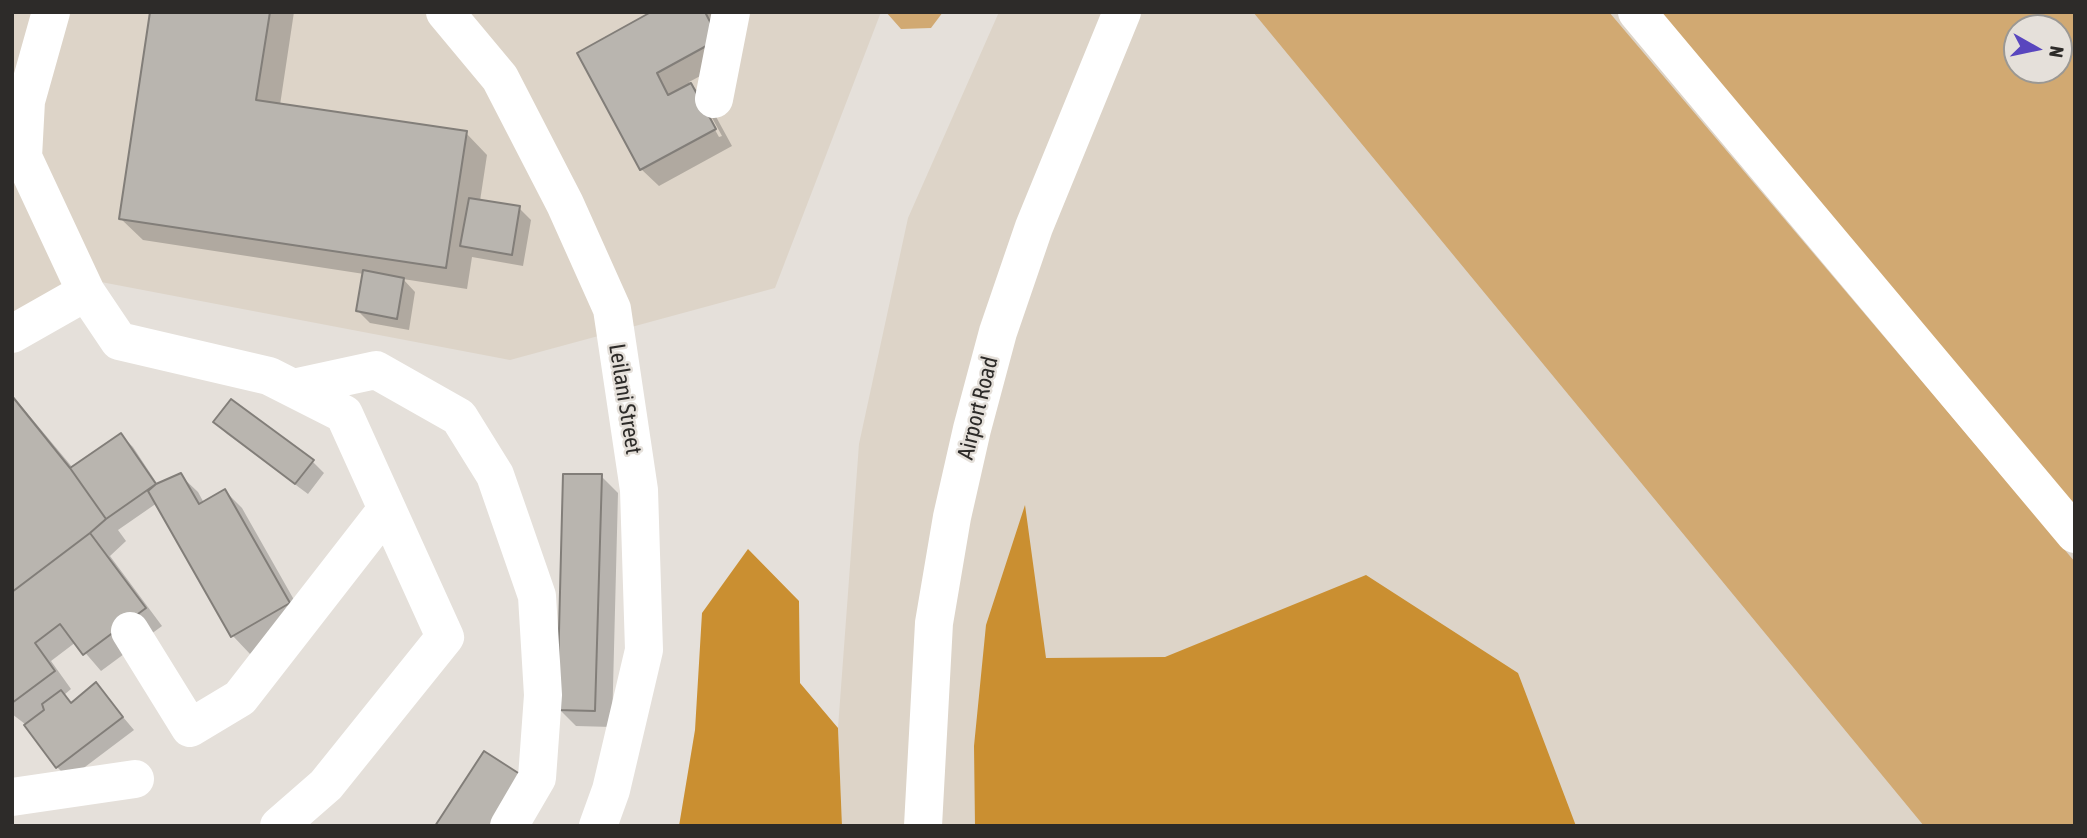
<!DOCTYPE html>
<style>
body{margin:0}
#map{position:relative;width:2087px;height:838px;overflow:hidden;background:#e5e0da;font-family:"Asap Condensed",sans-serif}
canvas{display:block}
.frame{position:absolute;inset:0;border:14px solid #2d2b29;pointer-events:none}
.north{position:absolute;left:2003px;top:14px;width:70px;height:70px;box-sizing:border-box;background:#e5e0da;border:2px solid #9b9893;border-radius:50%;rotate:99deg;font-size:19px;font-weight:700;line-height:28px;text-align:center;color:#2d2b29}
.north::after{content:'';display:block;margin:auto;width:24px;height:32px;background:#5946be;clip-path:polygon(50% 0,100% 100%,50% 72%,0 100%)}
</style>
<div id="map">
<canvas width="2087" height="838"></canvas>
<div class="frame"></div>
<div class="north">N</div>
</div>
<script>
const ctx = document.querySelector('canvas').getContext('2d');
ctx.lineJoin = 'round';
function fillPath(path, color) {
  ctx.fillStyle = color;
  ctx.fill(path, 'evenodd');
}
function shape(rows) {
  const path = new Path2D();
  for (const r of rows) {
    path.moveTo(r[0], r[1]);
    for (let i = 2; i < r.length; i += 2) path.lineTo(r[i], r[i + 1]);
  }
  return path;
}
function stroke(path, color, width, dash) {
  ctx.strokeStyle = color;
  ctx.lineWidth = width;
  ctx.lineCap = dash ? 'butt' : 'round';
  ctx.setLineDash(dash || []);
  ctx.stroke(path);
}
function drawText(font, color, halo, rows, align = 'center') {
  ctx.font = font + ' "Asap Condensed",sans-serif';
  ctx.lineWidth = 5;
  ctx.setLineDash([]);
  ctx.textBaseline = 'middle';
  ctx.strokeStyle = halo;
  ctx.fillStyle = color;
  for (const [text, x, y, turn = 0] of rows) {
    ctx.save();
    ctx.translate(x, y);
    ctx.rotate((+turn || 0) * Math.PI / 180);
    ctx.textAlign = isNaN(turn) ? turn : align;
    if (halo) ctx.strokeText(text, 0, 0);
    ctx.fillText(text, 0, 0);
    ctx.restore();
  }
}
fillPath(shape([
 [12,12,881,12,775,288,510,360,80,278,12,316],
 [999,12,2075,12,2075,826,842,826,838,728,859,444,908,218],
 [2017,28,2059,28,2059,70,2017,70]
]), '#ddd4c8');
fillPath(shape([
 [886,12,943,12,931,28,901,29],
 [1253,12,1609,12,2075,562,2075,826,1924,826],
 [1618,12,2075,12,2075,547],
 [2017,28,2059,28,2059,70,2017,70]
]), '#d1a972');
fillPath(shape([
 [1025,505,1046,658,1165,657,1366,575,1518,673,1576,826,975,826,974,746,986,625],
 [748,549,799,601,800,683,838,728,842,826,679,826,695,730,702,613]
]), '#ca8f31');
fillPath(shape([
 [152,12,294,12,280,105,466,133,487,155,480,201,519,208,531,220,523,266,472,257,467,289,403,279,415,292,409,330,370,323,358,311,364,274,143,240,121,219],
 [655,12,712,12,736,57,689,82,708,102,732,146,659,186,641,169],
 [700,103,704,103,722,136,719,137],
 [12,395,73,468,121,435,133,447,158,485,180,475,198,492,204,503,225,491,242,508,306,621,250,654,233,636,157,503,118,530,126,541,110,556,162,626,101,671,76,642,51,661,71,689,64,695,72,703,96,685,134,730,69,779,57,767,25,724,12,714],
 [215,422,312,461,324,473,308,494,227,434],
 [601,476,618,493,612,727,576,726,559,709]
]), '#0003');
const building = shape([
 [150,12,270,12,256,100,467,131,446,268,119,219,150,12],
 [651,12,705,12,719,39,657,73,668,95,691,83,716,129,640,170,577,53,651,12],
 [469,198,520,206,512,255,460,246,469,198],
 [363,270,404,278,397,319,356,311,363,270],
 [12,396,70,468,106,519,90,533,12,592,12,396],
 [231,399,314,460,295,484,213,422,231,399],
 [121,433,156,484,106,519,70,468,121,433],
 [181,473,199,504,225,489,290,603,231,637,148,491,156,484,181,473],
 [563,474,602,474,595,711,557,710,563,474],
 [90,533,146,608,83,655,60,624,35,643,55,671,12,703,12,592,90,533],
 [96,682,123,717,56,768,24,725,44,710,42,704,61,690,71,703,96,682],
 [484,751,526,778,496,826,435,826,484,751]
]);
fillPath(building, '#b9b5af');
stroke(building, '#827e79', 2);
stroke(shape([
 [51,12,26,101,23,157,86,292,119,341,269,376,344,414,445,637,326,785,279,826],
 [445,12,500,78,565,204,612,309,639,490,644,650,611,790,598,826],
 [1637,12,2075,534],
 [714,99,731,12],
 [12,334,86,292],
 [293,388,376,370,459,417,495,475,537,596,543,695,537,778,509,826],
 [130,631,190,728,240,698,387,509],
 [12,797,135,779],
 [923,826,934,623,952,517,972,429,998,332,1034,227,1122,12]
]), '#fff', 38);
drawText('23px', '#2d2b29', '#e5e0da', [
 ["Leilani Street",625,399,81],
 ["Airport Road",978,408,-76]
]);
</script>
